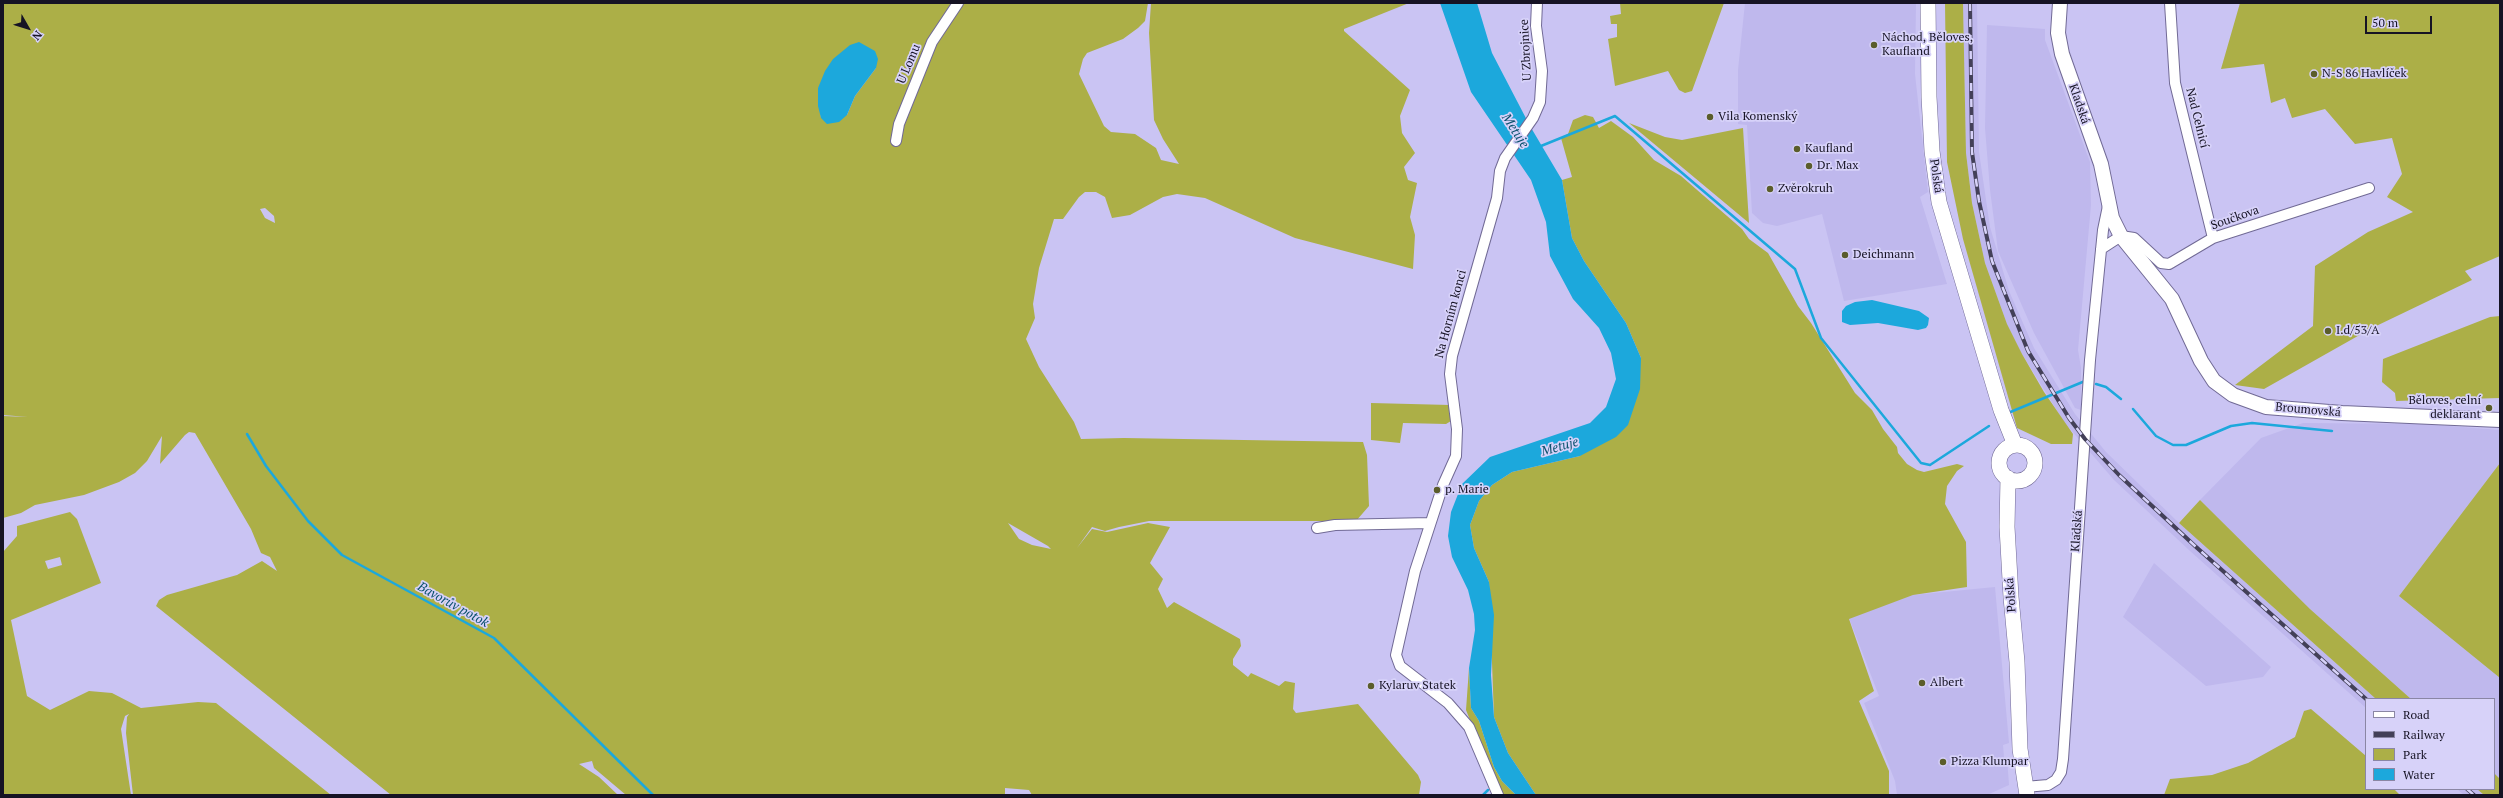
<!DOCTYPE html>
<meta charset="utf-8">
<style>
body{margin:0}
#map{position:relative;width:2503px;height:798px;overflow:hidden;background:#cac4f3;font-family:"PT Serif",serif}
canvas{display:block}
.frame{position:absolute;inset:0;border:4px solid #161324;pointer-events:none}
.legend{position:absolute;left:2365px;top:698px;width:130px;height:92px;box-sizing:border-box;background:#d7d2f9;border:1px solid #8a86a4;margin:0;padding:5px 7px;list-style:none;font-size:12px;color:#161324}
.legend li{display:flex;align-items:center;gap:8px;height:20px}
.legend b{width:20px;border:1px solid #8a86a4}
.north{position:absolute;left:8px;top:8px;width:40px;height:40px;-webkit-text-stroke:3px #d7d2f9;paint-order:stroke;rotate:129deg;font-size:11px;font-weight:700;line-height:16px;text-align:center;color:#161324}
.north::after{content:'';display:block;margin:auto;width:14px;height:18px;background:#161324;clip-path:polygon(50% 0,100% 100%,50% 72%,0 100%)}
.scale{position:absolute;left:2365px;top:16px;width:67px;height:18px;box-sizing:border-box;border:2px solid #161324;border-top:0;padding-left:5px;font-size:12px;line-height:14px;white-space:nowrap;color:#161324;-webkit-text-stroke:3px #d7d2f9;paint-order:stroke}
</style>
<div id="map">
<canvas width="2503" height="798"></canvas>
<div class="frame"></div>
<ul class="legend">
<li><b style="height:5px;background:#fff"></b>Road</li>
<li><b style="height:5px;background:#434058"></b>Railway</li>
<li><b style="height:11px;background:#acaf47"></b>Park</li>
<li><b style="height:11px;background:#1ca8dc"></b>Water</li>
</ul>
<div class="north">N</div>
<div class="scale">50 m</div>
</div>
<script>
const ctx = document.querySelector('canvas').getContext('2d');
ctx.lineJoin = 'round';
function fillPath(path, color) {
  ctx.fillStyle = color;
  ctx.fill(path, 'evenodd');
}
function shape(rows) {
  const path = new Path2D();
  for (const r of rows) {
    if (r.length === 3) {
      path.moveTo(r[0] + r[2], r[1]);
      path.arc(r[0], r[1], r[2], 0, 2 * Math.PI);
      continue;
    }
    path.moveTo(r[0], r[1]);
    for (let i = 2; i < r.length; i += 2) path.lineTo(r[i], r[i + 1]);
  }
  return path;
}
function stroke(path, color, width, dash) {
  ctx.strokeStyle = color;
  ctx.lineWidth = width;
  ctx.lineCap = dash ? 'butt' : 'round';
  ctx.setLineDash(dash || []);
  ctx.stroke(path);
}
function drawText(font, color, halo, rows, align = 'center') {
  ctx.font = font + ' "PT Serif",serif';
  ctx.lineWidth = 3.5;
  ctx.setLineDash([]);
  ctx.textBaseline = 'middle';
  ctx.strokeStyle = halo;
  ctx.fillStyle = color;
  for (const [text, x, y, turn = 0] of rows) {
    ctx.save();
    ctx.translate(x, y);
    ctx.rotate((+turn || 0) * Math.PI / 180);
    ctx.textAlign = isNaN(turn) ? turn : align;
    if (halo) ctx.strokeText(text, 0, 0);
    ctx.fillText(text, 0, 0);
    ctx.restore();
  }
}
fillPath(shape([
 [1745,3,1916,3,1915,74,1928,192,1920,197,1947,284,1844,301,1822,214,1777,226,1763,223,1752,213,1747,125,1738,124,1738,70],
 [1963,3,1977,3,1979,152,1990,227,2009,291,2034,348,2075,414,2106,452,2179,523,2376,699,2366,699,2366,708,2190,551,2114,480,2064,422,2022,354,2007,324,1985,263,1972,203,1966,153],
 [1987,25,2045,29,2045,40,2090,162,2091,205,2078,350,2081,368,2081,410,2075,408,2034,333,1998,251,1990,190,1985,128],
 [2303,423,2424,424,2500,430,2500,463,2399,596,2500,678,2500,779,2494,773,2494,699,2411,699,2310,609,2200,500,2261,438],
 [2154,563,2271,667,2263,677,2206,686,2123,617],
 [1995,587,2009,743,2003,745,2004,757,2007,758,2009,785,1987,795,1897,795,1895,781,1864,703,1879,696,1849,618,1913,595],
 [2457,789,2477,789,2484,795,2464,795]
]), '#bfb8ed');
fillPath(shape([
 [3,3,1148,3,1145,21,1138,28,1123,39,1087,53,1083,59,1079,74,1104,126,1111,132,1135,134,1156,148,1161,160,1179,164,1163,139,1154,120,1149,33,1151,3,1409,3,1344,29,1344,31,1410,90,1400,116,1402,133,1415,153,1404,167,1408,180,1417,183,1410,217,1415,235,1413,269,1295,238,1205,198,1177,194,1163,197,1130,215,1112,218,1105,197,1096,192,1085,192,1079,197,1063,219,1054,219,1039,268,1033,304,1035,318,1026,339,1039,367,1074,422,1081,439,1124,438,1363,442,1367,455,1369,506,1356,521,1149,521,1119,527,1105,531,1092,527,1077,548,1092,529,1107,532,1148,523,1170,527,1150,563,1163,579,1158,589,1167,608,1174,602,1240,639,1241,646,1233,659,1233,665,1248,677,1251,673,1279,686,1285,681,1295,683,1293,709,1296,713,1358,704,1418,775,1421,782,1419,795,1032,795,1029,790,1005,788,1005,795,626,795,594,768,592,761,579,764,599,777,618,795,391,795,156,606,159,600,167,595,237,575,262,561,277,571,270,557,261,553,251,529,195,433,189,432,185,435,160,464,162,436,147,461,135,473,119,482,84,495,35,505,21,513,3,518,3,416,28,417,3,415],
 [876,68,855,96,847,115,821,118,818,88],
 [265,208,274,216,275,223,265,218,260,209],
 [1008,523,1048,546,1051,549,1032,545,1019,539],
 [1620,3,1724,3,1692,91,1685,93,1679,90,1668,71,1615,86,1608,39,1617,37,1617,24,1611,24,1610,16,1621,14],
 [1945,3,1963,3,1966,153,1972,203,1985,263,2007,324,2022,354,2044,392,2073,434,2072,444,2051,444,2017,428,1963,239,1947,162],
 [2240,3,2500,3,2500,256,2465,271,2472,280,2372,328,2264,389,2235,385,2313,326,2315,266,2368,232,2413,212,2387,197,2402,174,2392,138,2355,144,2325,109,2292,118,2285,98,2271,103,2264,64,2221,69],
 [1585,115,1593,117,1599,128,1611,121,1633,137,1654,160,1681,176,1742,229,1749,239,1768,253,1798,306,1811,323,1855,393,1872,410,1883,429,1897,447,1898,453,1907,464,1917,470,1924,472,1957,464,1964,466,1957,471,1947,486,1945,504,1966,542,1967,587,1913,595,1849,619,1874,691,1859,701,1889,771,1889,795,1536,795,1508,753,1494,717,1489,582,1474,548,1470,525,1479,501,1492,485,1512,472,1580,456,1641,358,1626,323,1584,261,1572,238,1562,180,1572,177,1561,138,1568,134,1573,120],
 [1629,123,1665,137,1682,140,1743,128,1749,223],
 [2500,316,2500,398,2396,401,2395,393,2382,382,2383,359,2490,317],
 [1371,403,1450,405,1451,421,1446,424,1403,423,1400,443,1371,440],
 [2500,463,2500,678,2399,596],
 [2200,500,2310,609,2411,699,2376,699,2179,523],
 [70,512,77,519,101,583,11,620,27,696,50,710,89,691,112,693,141,708,198,702,216,703,331,795,133,795,126,733,127,717,129,714,125,716,121,729,131,795,3,795,3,552,17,536,17,526],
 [60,557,62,565,48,569,45,561],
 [1469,668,1471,708,1479,721,1494,767,1502,781,1516,795,1500,795,1466,710],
 [2311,709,2366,756,2366,789,2394,789,2400,795,2164,795,2170,779,2212,775,2248,763,2295,737,2304,711],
 [2494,773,2500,779,2500,795,2484,795,2477,789,2494,789]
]), '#acaf47');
fillPath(shape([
 [1440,3,1477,3,1492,53,1530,126,1562,180,1572,238,1584,261,1626,323,1641,358,1640,389,1628,425,1616,437,1580,456,1512,472,1492,485,1479,501,1470,525,1474,548,1489,582,1494,615,1491,675,1494,717,1508,753,1536,795,1516,795,1502,781,1494,767,1479,721,1471,708,1469,668,1475,630,1474,614,1468,590,1452,557,1448,536,1451,512,1462,484,1490,457,1590,423,1606,407,1616,379,1611,353,1599,328,1573,299,1550,256,1546,222,1531,180,1471,92],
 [859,42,875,51,878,59,876,68,855,96,847,115,839,122,827,124,821,118,818,106,818,88,825,71,833,59,850,45],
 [1872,300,1919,311,1929,318,1928,325,1926,328,1918,330,1878,323,1850,325,1842,322,1842,311,1846,306,1855,302]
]), '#1ca8dc');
stroke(shape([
 [1541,146,1615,116,1634,132,1795,269,1821,338,1921,463,1930,465,1989,426],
 [2096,384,2106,387,2121,399],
 [2133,409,2156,436,2173,445,2186,445,2231,426,2252,423,2332,431],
 [2008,413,2085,381],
 [247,434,266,466,308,521,342,555,494,638,653,795],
 [1483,795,1488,790]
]), '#1ca8dc', 2.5);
const minor = shape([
 [2170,3,2175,83,2213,238],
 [896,141,899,124,932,42,958,3],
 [2101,249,2121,236,2134,238,2161,263,2169,264,2213,238,2369,188],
 [1317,528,1335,525,1430,523],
 [2025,787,2048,785,2056,780,2061,772,2063,759,2090,360,2103,230,2108,206],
 [1498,795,1469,727,1448,703,1400,666,1396,655,1415,571,1443,485,1456,456,1457,429,1450,374,1452,356,1497,198,1500,171,1505,158,1533,118,1540,102,1542,71,1536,26,1537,3]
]);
const secondary = shape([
 [2060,3,2058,33,2062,54,2101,164,2112,218,2121,236,2172,299,2201,361,2214,381,2233,395,2266,407,2342,413,2500,420]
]);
const primary = shape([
 [1928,3,1929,97,1932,151,1939,202,2001,410,2015,445],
 [2017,463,18],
 [2008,478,2007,527,2011,597,2017,662,2020,749,2027,795]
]);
stroke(minor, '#716a95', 12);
stroke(secondary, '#716a95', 16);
stroke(primary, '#716a95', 16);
stroke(minor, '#fff', 10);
stroke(secondary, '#fff', 14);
stroke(primary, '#fff', 15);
const rail = shape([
 [1970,3,1972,152,1979,201,1992,261,2028,351,2069,418,2085,439,2119,475,2195,546,2366,699],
 [2467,789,2474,795]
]);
stroke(rail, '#434058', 4);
stroke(rail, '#d7d2f9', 2.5, [8]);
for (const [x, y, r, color] of [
 [1874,45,4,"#5b5d2a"],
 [2314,74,4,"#5b5d2a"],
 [1710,117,4,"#5b5d2a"],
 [1797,149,4,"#5b5d2a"],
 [1809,166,4,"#5b5d2a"],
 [1770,189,4,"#5b5d2a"],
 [1845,255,4,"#5b5d2a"],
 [2328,331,4,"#5b5d2a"],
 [2489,408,4,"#5b5d2a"],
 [1437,490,4,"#5b5d2a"],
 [1922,683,4,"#5b5d2a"],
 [1371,686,4,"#5b5d2a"],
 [1943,762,4,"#5b5d2a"]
]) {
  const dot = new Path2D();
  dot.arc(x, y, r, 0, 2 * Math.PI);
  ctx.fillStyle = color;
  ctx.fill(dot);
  stroke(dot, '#d7d2f9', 1.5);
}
drawText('12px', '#161324', '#d7d2f9', [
 ["Náchod, Běloves,",1882,38],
 ["Kaufland",1882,52],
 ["N-S 86 Havlíček",2322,74],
 ["Vila Komenský",1718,117],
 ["Kaufland",1805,149],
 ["Dr. Max",1817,166],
 ["Zvěrokruh",1778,189],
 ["Deichmann",1853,255],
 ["I.d/53/A",2336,331],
 ["Běloves, celní",2481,401,"right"],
 ["deklarant",2481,415,"right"],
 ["p. Marie",1445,490],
 ["Albert",1930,683],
 ["Kylaruv Statek",1379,686],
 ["Pizza Klumpar",1951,762]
], 'left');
drawText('12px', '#161324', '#d7d2f9', [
 ["U Zbrojnice",1526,50,-93],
 ["U Lomu",909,64,-67],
 ["Kladská",2079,104,71],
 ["Nad Celnicí",2197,118,76],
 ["Polská",1936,176,82],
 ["Součkova",2235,218,-19],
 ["Na Horním konci",1451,314,-75],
 ["Broumovská",2308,410,5],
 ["Kladská",2077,531,-86],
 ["Polská",2011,595,-94]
]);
drawText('italic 13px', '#0a516c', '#d7d2f9', [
 ["Metuje",1515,131,57],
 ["Metuje",1560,447,-16],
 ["Bavorův potok",453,605,29]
]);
</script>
